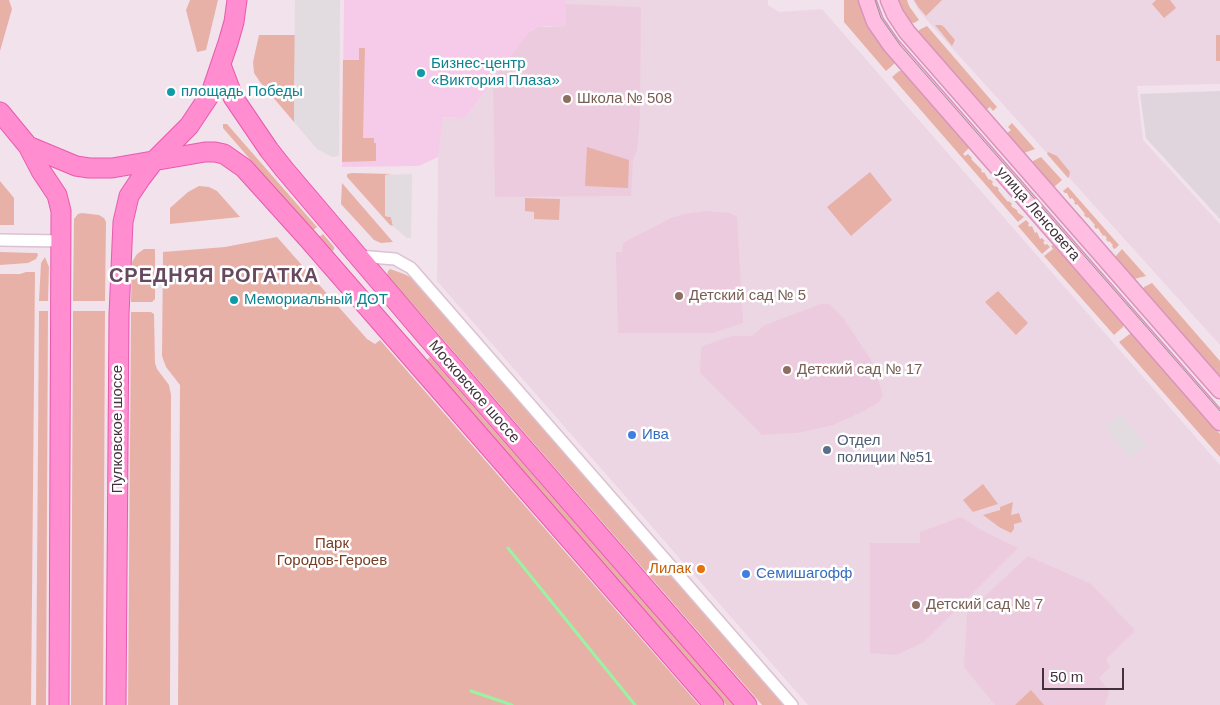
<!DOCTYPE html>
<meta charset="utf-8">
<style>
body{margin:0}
#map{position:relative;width:1220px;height:705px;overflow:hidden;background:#f2e2eb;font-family:Arial,sans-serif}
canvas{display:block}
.scale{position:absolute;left:1042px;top:668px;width:82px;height:22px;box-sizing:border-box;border:2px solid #43323e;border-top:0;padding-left:6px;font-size:15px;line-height:18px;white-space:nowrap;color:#43323e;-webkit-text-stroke:4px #fff;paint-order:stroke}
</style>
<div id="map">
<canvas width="1220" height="705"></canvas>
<div class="scale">50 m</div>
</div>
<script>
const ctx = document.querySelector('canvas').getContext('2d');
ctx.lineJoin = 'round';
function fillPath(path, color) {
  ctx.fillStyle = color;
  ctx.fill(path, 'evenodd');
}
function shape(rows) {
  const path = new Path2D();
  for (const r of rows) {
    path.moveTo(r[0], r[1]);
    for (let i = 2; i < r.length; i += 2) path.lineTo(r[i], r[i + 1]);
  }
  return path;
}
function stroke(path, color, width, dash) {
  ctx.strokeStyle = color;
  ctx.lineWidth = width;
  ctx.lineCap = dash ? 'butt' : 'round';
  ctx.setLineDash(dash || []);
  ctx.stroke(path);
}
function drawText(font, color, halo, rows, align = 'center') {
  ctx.font = font + ' Arial,sans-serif';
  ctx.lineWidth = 5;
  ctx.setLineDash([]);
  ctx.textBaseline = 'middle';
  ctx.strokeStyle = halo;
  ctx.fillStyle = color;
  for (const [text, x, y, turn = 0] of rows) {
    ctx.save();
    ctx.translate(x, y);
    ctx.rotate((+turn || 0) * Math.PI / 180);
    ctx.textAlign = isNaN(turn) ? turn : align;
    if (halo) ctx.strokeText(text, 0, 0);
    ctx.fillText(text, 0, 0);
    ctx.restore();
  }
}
fillPath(shape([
 [566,0,768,0,768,5,779,12,822,9,1220,465,1220,705,808,705,437,281,438,157,442,117,465,118,529,32,566,26],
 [913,0,1220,0,1220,84,1137,86,1143,140,1220,224,1220,345,926,19,917,8]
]), '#edd6e4');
fillPath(shape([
 [344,0,566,0,566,26,546,26,533,29,529,32,465,118,443,117,438,157,419,166,342,167]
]), '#f6cbea');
fillPath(shape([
 [1220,91,1220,219,1146,138,1140,94]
]), '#e0d4dd');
fillPath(shape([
 [566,4,641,7,640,118,637,150,633,160,631,196,495,197,493,79,529,32,538,27,566,26],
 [706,211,730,213,737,217,743,323,713,333,618,333,616,252,622,252,623,243,671,218,685,214],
 [821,304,830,304,843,318,871,360,883,395,879,402,862,412,833,425,797,433,762,435,700,373,701,348,703,346,732,336,752,336,765,325],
 [961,517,983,531,1018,548,924,642,897,655,870,653,870,543,920,543,920,532],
 [1028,556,1091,584,1134,629,1134,632,1106,659,1110,667,1099,678,1109,692,1105,705,995,705,964,667,967,613]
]), '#eccbde');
fillPath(shape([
 [0,0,9,0,12,9,0,51],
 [190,0,218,0,206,50,197,52,186,10],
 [844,0,859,0,867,23,873,34,894,61,894,64,886,71,844,22],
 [898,0,907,0,909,6,919,20,914,23,909,22],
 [914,0,942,0,926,16,919,8],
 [1156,0,1170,0,1176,8,1164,18,1152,4],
 [935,25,941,25,944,27,955,40,952,46],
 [927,26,997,107,993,111,990,107,986,110,919,33,919,30],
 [259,35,295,35,294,122,260,82,254,73,253,62],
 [1216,35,1220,35,1220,61,1216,61],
 [359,48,365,48,363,138,374,138,374,143,376,143,376,161,342,162,343,60,359,60],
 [899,71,903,71,969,148,963,154,965,156,968,154,972,158,971,159,982,170,981,171,983,173,984,172,989,180,990,179,993,182,992,184,995,187,996,186,999,189,998,190,1008,202,1009,201,1012,204,1011,206,1018,211,1017,212,1024,217,1018,222,892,77],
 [1012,123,1035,149,1024,153,1007,133,1011,130,1008,127],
 [223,124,227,124,317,227,312,231,223,128],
 [587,147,629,160,628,188,585,186],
 [1048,152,1057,156,1070,172,1069,177,1068,178,1047,154],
 [1041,157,1062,180,1054,187,1033,163,1033,161],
 [870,172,892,200,851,236,827,207],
 [352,173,392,174,385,175,385,216,391,217,393,226,390,225,347,177,347,174],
 [0,181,14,198,14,225,0,225],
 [342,183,393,242,381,243,374,240,341,204],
 [199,186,209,187,217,191,240,217,170,224,170,208,188,192],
 [1068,187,1119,245,1116,248,1114,249,1112,246,1113,245,1109,241,1108,242,1106,239,1107,238,1104,235,1103,236,1098,228,1096,229,1094,226,1095,225,1088,217,1087,218,1084,215,1085,214,1077,204,1076,205,1074,203,1075,202,1072,198,1070,199,1067,193,1065,193,1063,191],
 [525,198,560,199,559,220,534,219,534,212,525,211],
 [82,213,99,215,104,218,106,222,105,301,73,301,74,219,78,214],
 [1026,220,1029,223,1028,225,1030,227,1032,226,1035,233,1037,232,1040,239,1042,238,1045,241,1043,242,1045,245,1047,244,1050,247,1042,254,1018,226],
 [323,234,334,247,334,250,331,251,318,238],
 [277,237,367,339,375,344,380,340,699,705,178,705,180,385,166,367,162,356,163,252,225,247],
 [1053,245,1123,324,1123,327,1114,335,1044,256,1053,249,1051,246],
 [144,249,155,249,155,299,152,302,131,302,132,262,137,254],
 [1122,249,1146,276,1134,279,1115,257],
 [0,252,33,253,37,253,38,255,36,259,28,263,0,265],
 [45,257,49,267,48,301,39,301,41,263],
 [390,269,404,274,414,279,787,705,762,705,387,275,388,271],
 [26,272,35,272,31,705,0,705,0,274,20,274],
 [1152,283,1220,361,1220,377,1143,290,1144,287],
 [998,291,1028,323,1016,335,985,302],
 [39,311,48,311,46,705,36,705],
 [73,311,105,311,103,705,71,705],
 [131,312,151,312,154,314,155,363,157,369,169,385,171,395,170,705,128,705],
 [1131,333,1220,434,1220,457,1119,342],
 [430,357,734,705,726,705,426,361],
 [983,484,998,504,973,512,963,500],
 [1013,502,1011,515,1019,513,1022,522,1014,524,1014,529,1011,533,999,527,983,515,1000,510,1000,507],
 [1031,690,1044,705,1015,705]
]), '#e8b1a8');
fillPath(shape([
 [295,0,340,0,339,156,332,157,317,149,294,122],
 [412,174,411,238,407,238,393,226,391,217,385,216,385,175],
 [1121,414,1146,445,1130,458,1105,427]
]), '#e2dbe0');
stroke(shape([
 [508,548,635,705],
 [471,691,512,705]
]), '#9af2a3', 3);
const street = shape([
 [0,240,61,241],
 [358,256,395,259,411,268,792,705]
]);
const secondary = shape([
 [867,0,875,22,891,45,1220,422],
 [889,0,895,14,907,32,1220,390]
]);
const primary = shape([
 [221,65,233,97,269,150,284,169,425,335,747,705],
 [0,112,28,146,76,166,89,168,112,168,205,152,215,152,224,154,244,168,309,240,714,705],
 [28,146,41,171,57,195,61,211,59,705],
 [116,705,119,315,123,222,129,196,141,178,154,161,189,126,211,93,228,43,234,22,237,0]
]);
stroke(street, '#dbc1d2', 14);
stroke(secondary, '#da93bb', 19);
stroke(primary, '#e85aaf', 21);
stroke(street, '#fff', 11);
stroke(secondary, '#ffbee1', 16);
stroke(primary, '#ff8dd0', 19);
stroke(shape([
 [875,0,881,18,900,45,1220,411]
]), '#939393', 1);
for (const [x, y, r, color] of [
 [421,73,5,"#0f9aa8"],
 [171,92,5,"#0f9aa8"],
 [567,99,5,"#8d6e63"],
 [679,296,5,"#8d6e63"],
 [234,300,5,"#0f9aa8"],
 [787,370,5,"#8d6e63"],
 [632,435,5,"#3f7fe0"],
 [827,450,5,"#5c6f8a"],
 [701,569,5,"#e8710a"],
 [746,574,5,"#3f7fe0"],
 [916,605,5,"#8d6e63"]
]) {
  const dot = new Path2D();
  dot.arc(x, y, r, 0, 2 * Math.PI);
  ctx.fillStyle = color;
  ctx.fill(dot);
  stroke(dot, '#fff', 2);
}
drawText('15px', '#0d838f', '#fff', [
 ["Бизнес-центр",431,64],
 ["«Виктория Плаза»",431,81],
 ["площадь Победы",181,92],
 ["Мемориальный ДОТ",244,300]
], 'left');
drawText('15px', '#785e54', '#fff', [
 ["Школа № 508",577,99],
 ["Детский сад № 5",689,296],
 ["Детский сад № 17",797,370],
 ["Детский сад № 7",926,605]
], 'left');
drawText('15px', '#43323e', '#fff', [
 ["улица Ленсовета",1038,214,49],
 ["Московское шоссе",474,392,49],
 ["Пулковское шоссе",118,429,-90]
]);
drawText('15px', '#366cbe', '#fff', [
 ["Ива",642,435],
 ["Семишагофф",756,574]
], 'left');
drawText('15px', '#4e5e75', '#fff', [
 ["Отдел",837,441],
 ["полиции №51",837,458]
], 'left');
drawText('15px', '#763e24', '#fff', [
 ["Парк",332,544],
 ["Городов-Героев",332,561]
]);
drawText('15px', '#c56008', '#fff', [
 ["Лилак",691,569]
], 'right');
ctx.letterSpacing = '1px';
drawText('bold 20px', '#66495e', '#fff', [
 ["СРЕДНЯЯ РОГАТКА",214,276]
]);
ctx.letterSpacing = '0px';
</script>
